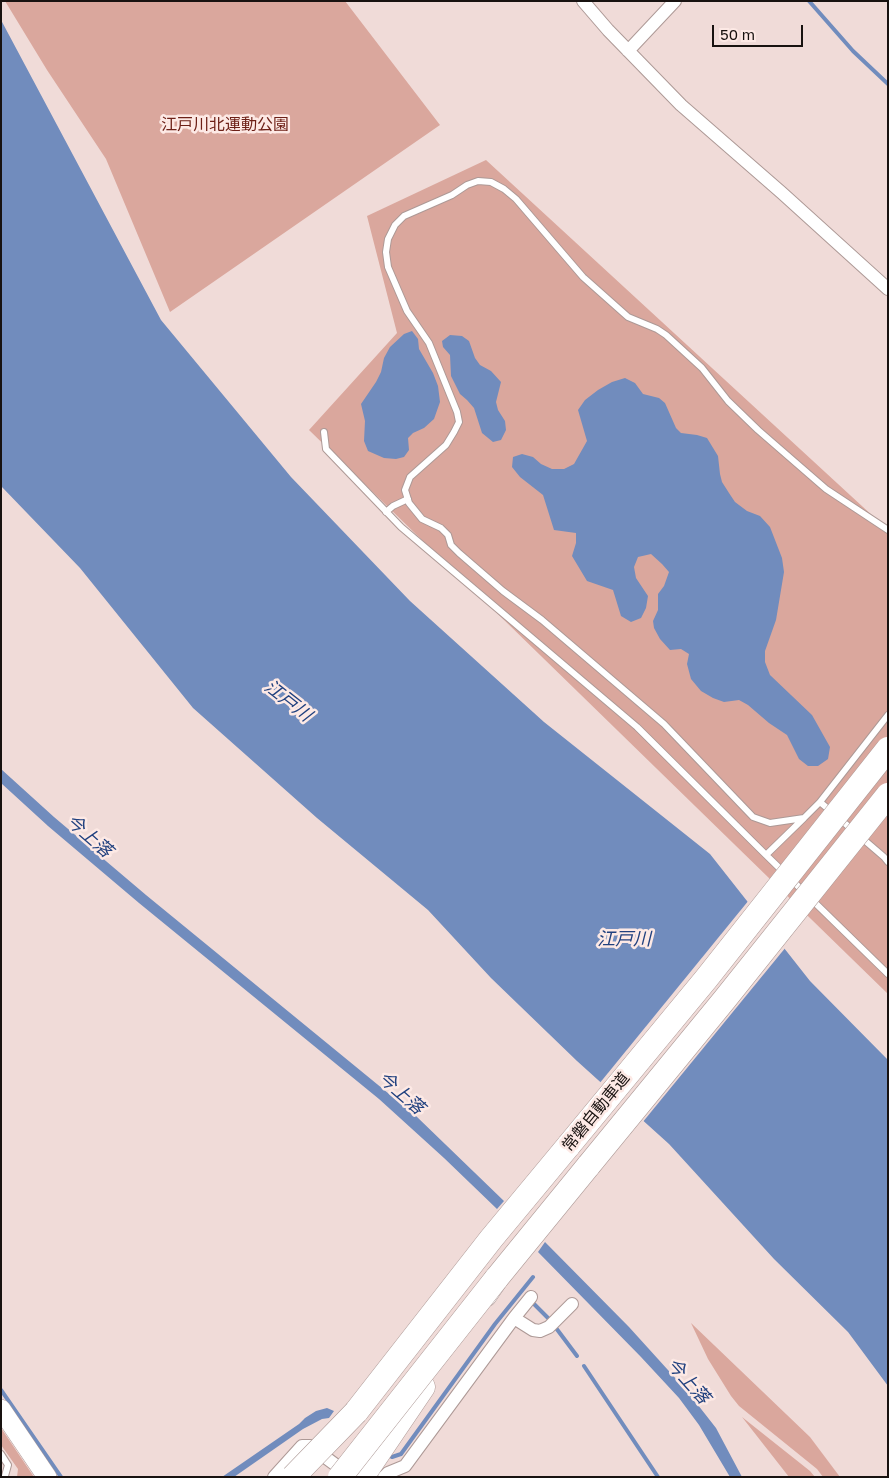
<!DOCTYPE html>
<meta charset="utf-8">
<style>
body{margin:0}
#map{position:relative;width:889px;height:1478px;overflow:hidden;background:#f0dbd8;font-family:"Golos Text",sans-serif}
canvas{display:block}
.frame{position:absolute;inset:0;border:2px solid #181210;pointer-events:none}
.scale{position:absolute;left:712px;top:25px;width:91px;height:22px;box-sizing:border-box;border:2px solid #181210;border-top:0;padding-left:6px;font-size:15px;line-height:18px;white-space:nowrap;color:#181210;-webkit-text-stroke:4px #fde9e5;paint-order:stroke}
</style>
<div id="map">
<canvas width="889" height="1478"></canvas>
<div class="frame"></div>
<div class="scale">50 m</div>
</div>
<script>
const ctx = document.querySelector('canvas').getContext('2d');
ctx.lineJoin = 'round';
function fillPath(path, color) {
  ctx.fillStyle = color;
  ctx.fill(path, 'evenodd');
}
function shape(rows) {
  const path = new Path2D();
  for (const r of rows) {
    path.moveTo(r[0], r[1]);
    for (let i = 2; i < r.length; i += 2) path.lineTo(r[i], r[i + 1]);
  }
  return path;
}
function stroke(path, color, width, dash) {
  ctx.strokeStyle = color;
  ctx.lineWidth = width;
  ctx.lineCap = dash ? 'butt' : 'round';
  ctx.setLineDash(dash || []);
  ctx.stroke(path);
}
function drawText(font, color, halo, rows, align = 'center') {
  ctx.font = font + ' "Golos Text","Noto Sans JP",sans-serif';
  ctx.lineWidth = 5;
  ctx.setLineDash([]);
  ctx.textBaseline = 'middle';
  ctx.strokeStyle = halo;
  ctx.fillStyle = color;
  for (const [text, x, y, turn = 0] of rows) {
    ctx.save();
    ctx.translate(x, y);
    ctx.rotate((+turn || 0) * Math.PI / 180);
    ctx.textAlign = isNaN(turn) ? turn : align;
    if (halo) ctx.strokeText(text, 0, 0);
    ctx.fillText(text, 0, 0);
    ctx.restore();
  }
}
fillPath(shape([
 [5,1,345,1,440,125,170,312,106,159,47,70],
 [486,160,888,530,888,994,309,430,397,333,367,216],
 [691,1323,810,1437,840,1477,823,1477,817,1469,739,1406,731,1396,708,1359],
 [742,1417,810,1471,815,1477,789,1477],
 [1,1428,34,1477,17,1477,18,1469,1,1445]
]), '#daa79d');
fillPath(shape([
 [1,20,161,320,291,477,410,601,544,722,710,854,810,981,888,1060,888,1386,848,1332,774,1259,669,1144,577,1061,491,978,428,910,317,818,193,708,80,568,1,486],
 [412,331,418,339,419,349,433,373,438,386,440,402,434,419,424,428,413,433,408,438,409,450,404,457,396,459,384,458,368,451,364,441,365,421,361,404,376,382,381,372,384,358,390,347,404,334],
 [450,335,462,336,469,341,475,358,480,365,491,371,501,382,496,402,498,410,505,421,506,430,501,440,493,442,482,433,474,408,467,400,460,394,451,376,450,355,443,347,442,341],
 [625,378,635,383,643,394,659,398,665,403,676,428,681,433,697,435,707,438,718,456,720,474,722,482,729,493,735,502,747,511,760,516,770,527,782,558,784,572,776,620,765,651,765,662,770,675,812,715,830,747,828,759,818,766,808,766,799,759,787,735,769,723,748,705,739,700,724,702,713,698,701,691,691,679,687,664,689,654,681,649,670,650,660,639,654,628,653,621,658,610,658,594,664,586,669,572,662,564,651,554,638,557,634,567,636,578,648,596,646,608,641,618,631,622,621,616,613,590,587,581,572,556,576,543,576,533,554,530,543,495,520,477,512,467,513,457,522,454,533,457,541,464,552,469,564,469,574,464,587,441,578,410,585,400,598,390,612,382],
 [1,769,54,817,146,895,416,1116,504,1201,497,1209,444,1158,379,1099,139,903,48,826,1,783],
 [545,1242,629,1327,687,1391,716,1428,742,1477,730,1477,699,1425,679,1398,641,1357,538,1252],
 [327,1408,334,1411,329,1418,322,1419,303,1429,234,1477,222,1477,299,1424,305,1418,316,1411]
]), '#718cbd');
fillPath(shape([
 [749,900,786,947,642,1123,599,1084]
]), '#f0dbd8');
stroke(shape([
 [809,1,853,51,888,84],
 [534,1304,549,1319],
 [556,1328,577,1356],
 [584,1366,658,1477],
 [1,1390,61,1477],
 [387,1454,392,1457,401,1454,495,1324,533,1277]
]), '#718cbd', 4);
const lane = shape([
 [324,432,326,449,401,527,637,727,766,855],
 [386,512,393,506,408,499],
 [888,530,826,489,758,430,728,401,702,368,666,335,657,329,628,317,583,277,516,199,504,189,491,182,478,181,467,185,452,195,404,216,395,225,388,239,386,252,388,267,407,311,429,343,457,412,459,422,454,432,446,445,410,477,405,490,409,503,422,519,441,528,448,535,451,545,459,553,503,591,542,620,664,724,753,817,770,823,804,818,820,802,888,715],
 [820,802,884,857,888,862],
 [804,818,766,855,888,974],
 [1,1454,8,1465,5,1476]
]);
const street = shape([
 [583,1,608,30,681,105,782,193,888,289],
 [628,51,675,1],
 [514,1318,531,1297],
 [274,1477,302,1446,310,1446,348,1474],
 [384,1477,388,1473,405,1466,514,1318,533,1330,540,1331,549,1327,572,1304]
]);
const secondary = shape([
 [1,1409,47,1477]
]);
const highway = shape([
 [485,1295,496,1279,589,1165],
 [356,1412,491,1239,569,1145],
 [362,1477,423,1387]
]);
stroke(lane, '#ad9996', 8);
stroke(street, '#ad9996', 14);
stroke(secondary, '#ad9996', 20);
stroke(highway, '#ad9996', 25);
stroke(lane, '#fff', 6);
stroke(street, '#fff', 12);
stroke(secondary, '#fff', 19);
stroke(highway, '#fff', 24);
const highwayBridge = shape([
 [569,1145,706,979,888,749],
 [589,1165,725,999,888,795],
 [293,1477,356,1412],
 [340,1477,496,1279]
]);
stroke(highwayBridge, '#ad9996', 25, []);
stroke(highwayBridge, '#fff', 24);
drawText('16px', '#6d2017', '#fde9e5', [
 ["江戸川北運動公園",225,125]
]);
drawText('16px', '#181210', '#fde9e5', [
 ["常磐自動車道",596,1112,-51]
]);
drawText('italic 18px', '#21417f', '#fde9e5', [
 ["江戸川",288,701,38],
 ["今上落",89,836,41],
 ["江戸川",624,939],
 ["今上落",401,1093,41],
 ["今上落",688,1381,48]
]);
</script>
